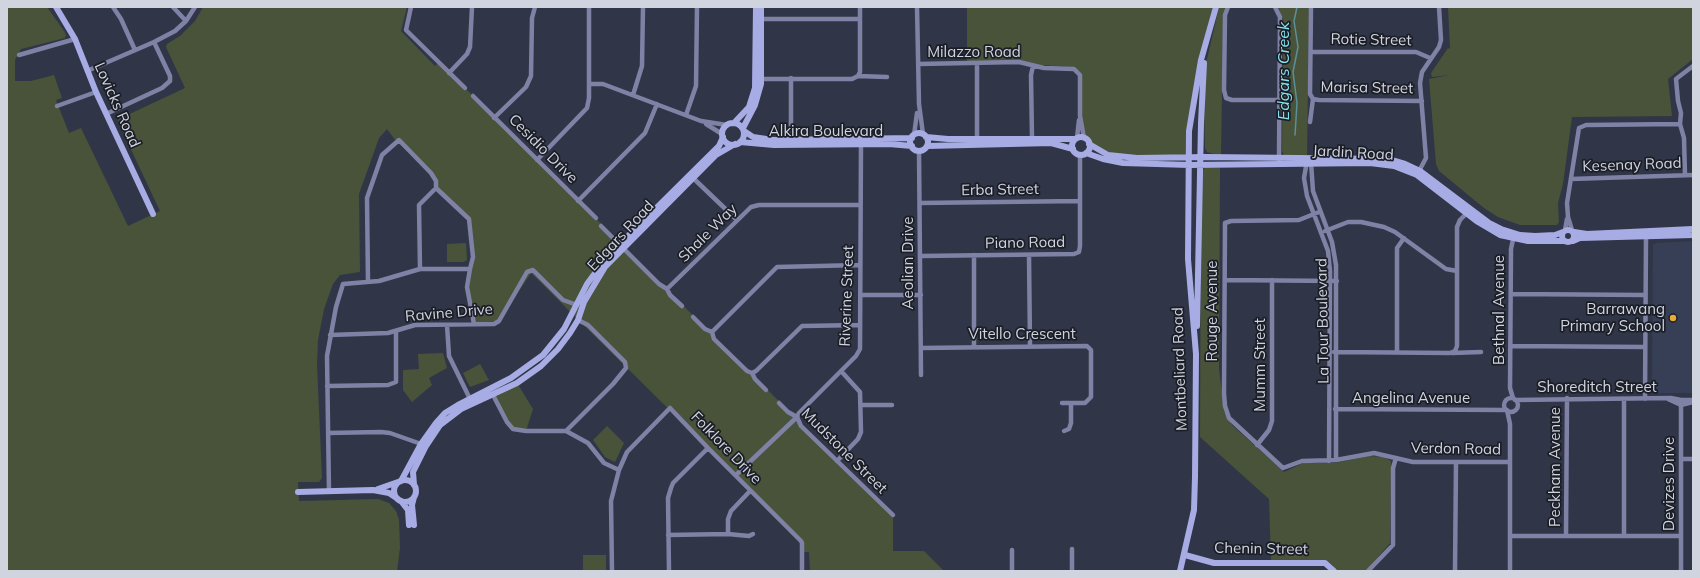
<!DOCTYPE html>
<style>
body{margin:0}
#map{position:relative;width:1700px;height:578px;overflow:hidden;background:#303647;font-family:Mulish,sans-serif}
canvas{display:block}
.frame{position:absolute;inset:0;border:8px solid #d0d4df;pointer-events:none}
</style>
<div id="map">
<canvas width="1700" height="578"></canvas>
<div class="frame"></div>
</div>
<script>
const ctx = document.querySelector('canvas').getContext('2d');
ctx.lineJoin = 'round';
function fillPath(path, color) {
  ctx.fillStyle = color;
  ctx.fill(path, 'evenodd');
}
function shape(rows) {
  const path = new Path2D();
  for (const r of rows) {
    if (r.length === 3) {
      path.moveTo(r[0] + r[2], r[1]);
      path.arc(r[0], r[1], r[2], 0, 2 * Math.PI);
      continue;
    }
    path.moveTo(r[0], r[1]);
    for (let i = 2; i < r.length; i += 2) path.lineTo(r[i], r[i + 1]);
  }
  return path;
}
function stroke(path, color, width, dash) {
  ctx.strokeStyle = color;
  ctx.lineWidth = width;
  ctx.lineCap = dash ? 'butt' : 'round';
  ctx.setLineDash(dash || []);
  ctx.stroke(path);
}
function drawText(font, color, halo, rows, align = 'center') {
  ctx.font = font + ' Mulish,sans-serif';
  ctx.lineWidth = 3.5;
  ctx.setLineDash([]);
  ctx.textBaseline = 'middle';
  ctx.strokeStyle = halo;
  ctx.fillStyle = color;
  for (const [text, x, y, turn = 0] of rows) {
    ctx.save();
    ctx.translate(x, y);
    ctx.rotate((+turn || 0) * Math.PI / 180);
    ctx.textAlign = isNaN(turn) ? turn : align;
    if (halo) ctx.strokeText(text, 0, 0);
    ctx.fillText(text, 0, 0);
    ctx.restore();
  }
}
fillPath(shape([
 [1693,241,1693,393,1654,393,1652,390,1653,245,1656,243]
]), '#373f56');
fillPath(shape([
 [7,7,47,7,64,31,66,35,65,38,21,49,15,60,15,81,31,81,54,75,62,98,56,100,69,133,81,128,128,226,160,211,118,122,119,119,185,88,166,47,167,44,180,36,195,21,203,7,407,7,401,31,435,66,439,62,893,515,893,551,924,551,944,571,810,571,809,552,802,552,801,540,531,273,499,321,474,324,467,287,473,257,471,222,436,188,431,173,396,141,387,129,379,138,359,194,360,272,340,275,333,284,324,309,318,340,317,365,322,478,319,482,298,482,299,501,378,499,389,503,396,511,399,520,400,548,397,571,7,571],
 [967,7,1213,7,1200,58,1189,157,1114,155,1090,143,1085,137,1081,116,1081,75,1080,72,1074,67,967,61],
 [1219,7,1226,7,1223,17,1221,156,1207,152,1205,148,1204,104,1205,68],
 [1278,7,1309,7,1307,157,1284,155,1282,151,1283,19],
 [1448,7,1693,7,1693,59,1668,79,1672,116,1572,117,1563,184,1558,203,1559,222,1557,225,1520,225,1498,217,1484,208,1439,171,1436,164,1429,79,1449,75,1432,77,1431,73,1448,48,1450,49],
 [1206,166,1220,168,1219,368,1224,411,1232,425,1284,472,1303,463,1335,463,1369,456,1384,457,1391,461,1390,543,1366,571,1339,571,1329,562,1324,560,1271,560,1269,499,1200,437,1201,174],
 [466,243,467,260,464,262,447,262,447,244],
 [443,353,447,368,429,378,432,385,412,402,403,390,403,370,419,369,418,354],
 [480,364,489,380,470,387,463,373],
 [517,383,533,409,526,431,513,429,493,395],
 [607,426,624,443,615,462,605,457,593,440],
 [583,555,606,555,606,571,583,571]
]), '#495339');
stroke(shape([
 [1295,135,1297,103,1293,72,1298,47,1294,21,1297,7]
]), '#5a9099', 1.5);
stroke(shape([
 [113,7,121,19,135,50],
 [173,7,186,21],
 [411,7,406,30,465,88],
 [917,7,919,104,923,134],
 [1228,7,1225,15,1224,90,1226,98,1232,100,1280,100],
 [1275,7,1280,17,1279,160],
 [761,19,860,19],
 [1311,52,1416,52,1430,58],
 [19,55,75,39],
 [977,63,977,139],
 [918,64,1019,62,1044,68,1074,69,1080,75,1080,116,1084,138],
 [87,71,154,42,175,31,186,21,195,7],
 [449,73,467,54,470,47,472,7],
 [858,76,860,72,860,7],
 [791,78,791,140],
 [761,79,852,79,858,76,887,77],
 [589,84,603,84,701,121,727,125],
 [633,95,642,66,643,7],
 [473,96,596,218],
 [1313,99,1319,100,1422,101],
 [57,106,96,92],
 [106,114,162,88,170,81,170,76,154,42],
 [686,115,696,86,697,7],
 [494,118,526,87,531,76,532,18,535,7],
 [1310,122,1313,99,1310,94,1311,7],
 [706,124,722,134],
 [1680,124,1681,113,1678,101,1676,79,1693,66],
 [1680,124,1684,138,1685,175],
 [914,135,917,113],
 [1032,138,1031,75,1033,66],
 [1077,138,1079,120],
 [919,151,921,375],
 [537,160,587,108,589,98,589,7],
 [1307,161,1304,178,1307,196,1328,251,1330,271,1329,461],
 [1311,162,1313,191,1332,242,1336,265,1336,460],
 [1418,173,1426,158,1420,83,1422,72,1439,47,1441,40,1439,7],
 [692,177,737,220],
 [1571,179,1693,175],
 [578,201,645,133,657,104],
 [920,203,1080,201],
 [1319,212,1299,220,1231,221,1225,223,1224,393,1225,406,1229,418,1283,468,1302,461,1336,460,1374,453,1413,462,1510,462],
 [601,226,659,284,667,289],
 [1565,230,1567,219],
 [1572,230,1568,217,1567,203,1579,128,1586,125,1680,124],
 [1325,231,1348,222,1361,222,1384,227,1395,232,1446,269,1457,271],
 [974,255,974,347],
 [1029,255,1030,346],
 [920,256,1074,254,1079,252,1080,246,1080,154],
 [420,269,419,205,436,188],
 [1225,280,1337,281],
 [368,282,367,198,382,155,399,140,431,173,436,181,436,188,469,219,473,257,470,269],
 [667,289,751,207,759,205,860,205],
 [667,289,670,295,682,306],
 [1511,294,1645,295],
 [860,295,921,295],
 [693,317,705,329,712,332],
 [447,325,449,356,471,401],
 [712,332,777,267,860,265],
 [712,332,714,339,747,371,752,373,755,379,766,390],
 [330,335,388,333,415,325,494,324,499,321,527,272,533,270,563,300,577,305],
 [1511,346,1645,347],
 [921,348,1087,346,1091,350,1091,397,1085,403,1062,403],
 [1334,352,1450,353,1455,351,1457,346,1457,227,1460,220,1468,212],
 [1397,352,1397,248,1404,238],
 [1452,353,1481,352],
 [752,373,756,371,802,326,860,325],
 [327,386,388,385,396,382,396,331],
 [493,395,507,422,513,429,526,431,566,431,588,443,604,463,619,470,611,501,612,571],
 [1513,398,1510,388,1511,249,1514,235],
 [1511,405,7],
 [1645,399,1646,235],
 [1668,399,1681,405,1693,402],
 [1515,400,1671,398,1681,400,1693,400],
 [779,403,788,412,797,417,801,426,893,515],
 [861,405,892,405],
 [1335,409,1506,410],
 [1507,410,1510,424,1510,571],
 [566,431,613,384,626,368,625,362,588,325,578,320],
 [1064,431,1069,429,1071,423,1071,403],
 [328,433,381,432,390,433,424,445],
 [1257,445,1269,430,1272,421,1272,280],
 [1681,459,1693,459],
 [837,461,858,439,861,432,860,392,841,371],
 [619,470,627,452,670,408,708,448,801,541,802,543,802,571],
 [736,475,797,417,799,413,856,356,860,349,861,143],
 [329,491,327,356,336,307,343,284,379,281,420,269,470,269,467,287,474,324],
 [728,534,749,536,753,534],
 [668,535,728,534,728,519,731,511,750,491],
 [1511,536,1681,536],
 [1566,536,1567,398],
 [1624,536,1624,399],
 [1072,549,1072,571],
 [1012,550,1012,571],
 [669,571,668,498,671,488,673,483,708,448],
 [1368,571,1393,545,1393,468,1396,458],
 [1455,571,1456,462],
 [1681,571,1681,400]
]), '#7f82a5', 4.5);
stroke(shape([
 [56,7,75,39,96,92,153,214],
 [734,123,749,107,755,88,756,7],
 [733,134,11],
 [743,128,755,105,761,84,761,7],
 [744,131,753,137,773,140,912,138],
 [919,142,9],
 [926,137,948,139,1075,139],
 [1081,146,9],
 [740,142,774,145,889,144,912,146],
 [1089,144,1108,155,1137,158,1207,157,1388,159,1405,164,1420,171,1489,223,1501,229,1520,235,1535,236,1555,235,1563,232],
 [927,146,1051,143,1073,149],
 [1086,153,1103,159,1123,163,1190,165,1370,163,1394,166,1417,175,1478,222,1500,235,1528,241,1565,241],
 [1568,236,6],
 [1574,232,1587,234,1693,229],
 [1573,241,1580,238,1693,235],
 [1197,326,1201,123,1204,63],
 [405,491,11],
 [401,481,421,444,436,423,445,413,458,405,511,378,543,355,564,329,587,284,607,257,719,146,723,137],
 [414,485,413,472,426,446,440,425,461,409,517,383,541,366,558,349,570,333,578,320,584,302,605,267,716,155,735,144],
 [378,489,398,482],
 [298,492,373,490,389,493,398,499],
 [401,501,408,510,409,525],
 [414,525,412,505,414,497],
 [1185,555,1214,563,1325,563,1334,571],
 [1180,571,1194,510,1195,477,1196,354,1188,259,1189,131,1201,60,1216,7]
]), '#a8ace4', 6);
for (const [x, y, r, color] of [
 [1673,318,4,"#eaaa38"]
]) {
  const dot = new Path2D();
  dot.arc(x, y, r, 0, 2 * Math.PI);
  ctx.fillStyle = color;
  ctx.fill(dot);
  stroke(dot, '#1b1e26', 1.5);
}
drawText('15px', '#d0d4df', '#1b1e26', [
 ["Rotie Street",1371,40,1],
 ["Milazzo Road",974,52],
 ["Marisa Street",1367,88,1],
 ["Lovicks Road",117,105,66],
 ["Alkira Boulevard",826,131],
 ["Cesidio Drive",543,149,45],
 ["Jardin Road",1353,153,3],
 ["Kesenay Road",1632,165,-2],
 ["Erba Street",1000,190,-1],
 ["Shale Way",708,233,-45],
 ["Edgars Road",621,236,-47],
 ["Piano Road",1025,243,-1],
 ["Aeolian Drive",908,263,-90],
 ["Riverine Street",847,296,-88],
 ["Bethnal Avenue",1499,310,-90],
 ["Rouge Avenue",1212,311,-90],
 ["Ravine Drive",449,313,-5],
 ["La Tour Boulevard",1323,321,-91],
 ["Vitello Crescent",1022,334],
 ["Mumm Street",1260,365,-90],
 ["Montbeliard Road",1180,369,-92],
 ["Shoreditch Street",1597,387],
 ["Angelina Avenue",1411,398],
 ["Folklore Drive",726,448,46],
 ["Verdon Road",1456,449,1],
 ["Mudstone Street",844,451,45],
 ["Peckham Avenue",1555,467,-90],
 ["Devizes Drive",1669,484,-90],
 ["Chenin Street",1261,549,1]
]);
drawText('15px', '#d0d4df', '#1b1e26', [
 ["Barrawang",1665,309],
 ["Primary School",1665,326]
], 'right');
drawText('italic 16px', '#87e1ef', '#1b1e26', [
 ["Edgars Creek",1284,71,-90]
]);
</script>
